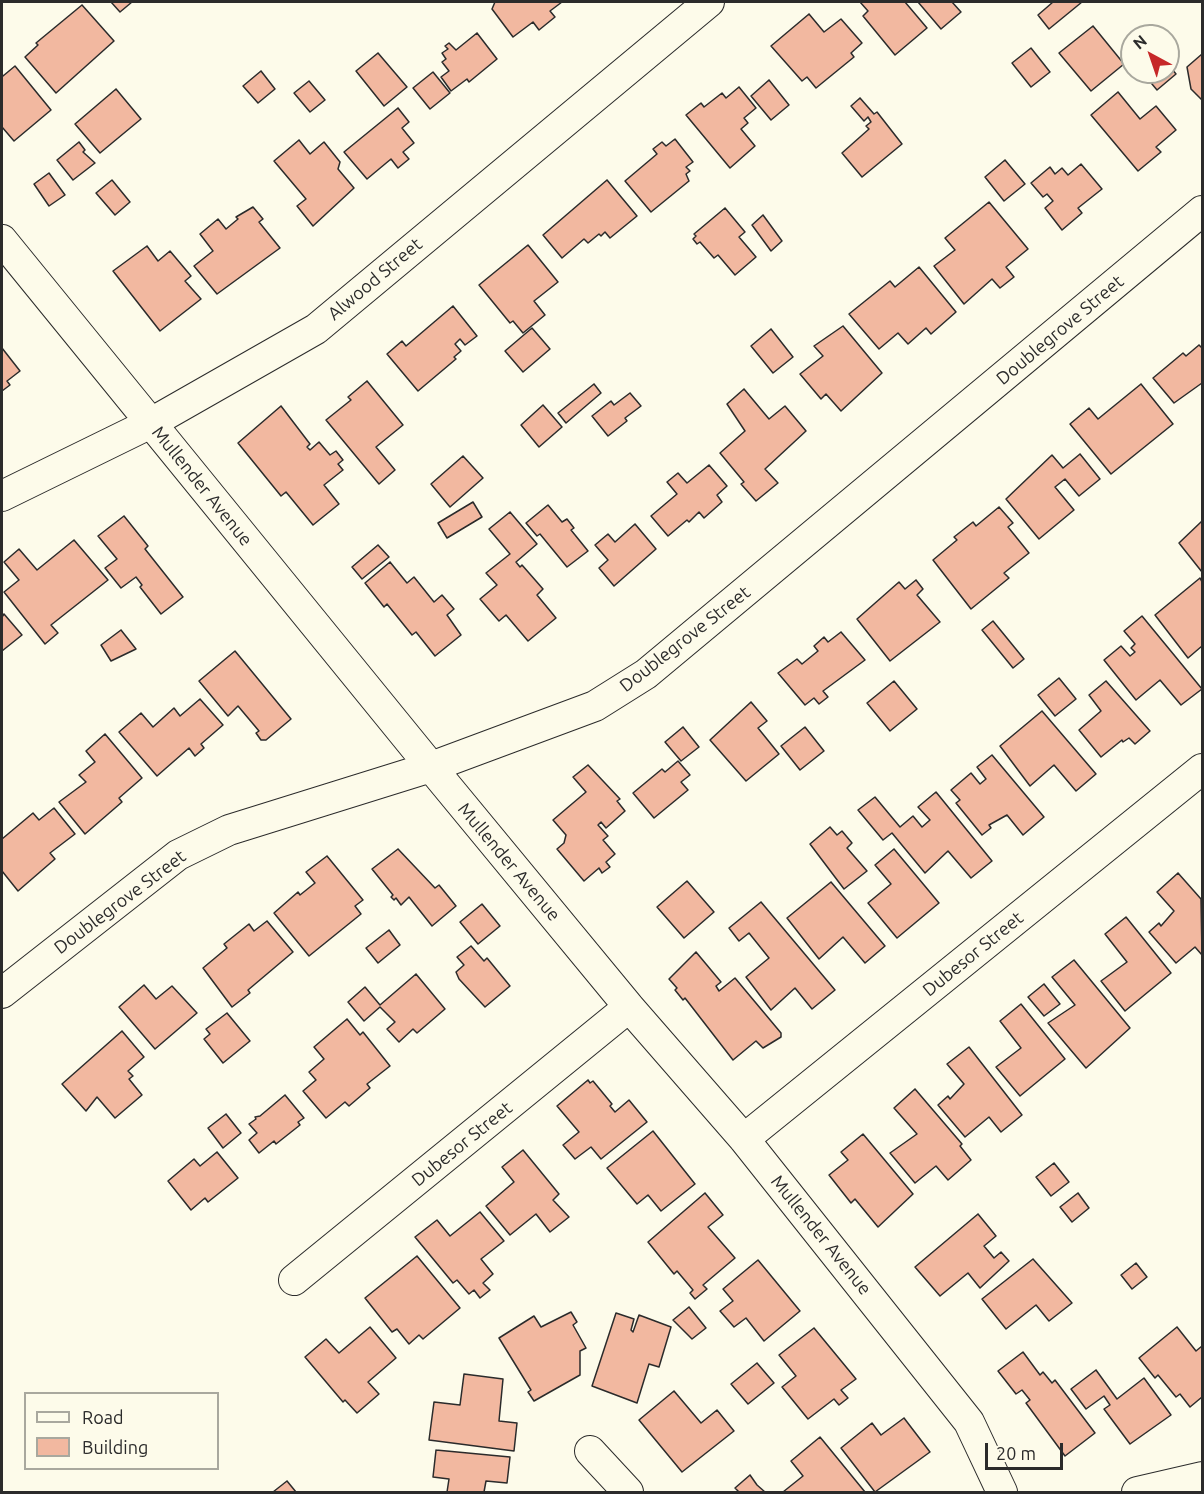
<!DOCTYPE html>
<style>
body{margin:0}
#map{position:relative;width:1204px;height:1494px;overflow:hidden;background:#fdfbea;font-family:Ubuntu,sans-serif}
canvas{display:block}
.frame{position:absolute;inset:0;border:3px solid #2b2b2b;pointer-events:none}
.legend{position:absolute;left:24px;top:1392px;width:195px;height:78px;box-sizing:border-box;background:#fdfbea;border:2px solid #a9a89e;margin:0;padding:8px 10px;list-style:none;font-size:18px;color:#2b2b2b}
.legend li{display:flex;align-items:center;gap:12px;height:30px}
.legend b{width:30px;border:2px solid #a9a89e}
.north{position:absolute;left:1120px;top:24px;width:60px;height:60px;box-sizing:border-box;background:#fdfbea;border:2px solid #a9a89e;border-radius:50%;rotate:320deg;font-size:16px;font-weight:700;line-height:24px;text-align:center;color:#2b2b2b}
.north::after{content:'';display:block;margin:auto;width:21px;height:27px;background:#c62828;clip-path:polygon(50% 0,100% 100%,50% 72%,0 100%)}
.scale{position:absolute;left:985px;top:1443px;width:78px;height:27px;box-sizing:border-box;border:3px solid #2b2b2b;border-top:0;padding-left:8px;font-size:18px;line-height:21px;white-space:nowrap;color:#2b2b2b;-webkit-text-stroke:4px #fdfbea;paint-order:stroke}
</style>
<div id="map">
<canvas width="1204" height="1494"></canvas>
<div class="frame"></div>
<ul class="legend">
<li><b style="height:8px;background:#fdfbea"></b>Road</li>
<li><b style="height:16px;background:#f2b8a0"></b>Building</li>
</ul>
<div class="north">N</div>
<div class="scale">20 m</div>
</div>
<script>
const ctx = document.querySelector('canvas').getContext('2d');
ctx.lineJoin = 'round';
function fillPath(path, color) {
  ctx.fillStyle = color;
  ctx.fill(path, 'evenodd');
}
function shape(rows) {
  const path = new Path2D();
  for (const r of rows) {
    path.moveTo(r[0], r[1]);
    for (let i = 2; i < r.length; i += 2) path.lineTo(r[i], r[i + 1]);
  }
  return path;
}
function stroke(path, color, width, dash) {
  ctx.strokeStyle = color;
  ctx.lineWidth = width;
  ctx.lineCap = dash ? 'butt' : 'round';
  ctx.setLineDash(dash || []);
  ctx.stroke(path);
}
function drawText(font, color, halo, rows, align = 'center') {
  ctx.font = font + ' Ubuntu,sans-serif';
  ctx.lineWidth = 4.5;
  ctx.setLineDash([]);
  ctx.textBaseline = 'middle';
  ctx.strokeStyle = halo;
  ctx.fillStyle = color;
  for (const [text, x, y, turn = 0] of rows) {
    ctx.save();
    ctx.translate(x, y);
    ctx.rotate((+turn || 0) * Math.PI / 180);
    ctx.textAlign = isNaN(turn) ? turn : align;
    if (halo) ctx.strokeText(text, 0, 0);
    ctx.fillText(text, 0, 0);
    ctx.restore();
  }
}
const building = shape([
 [111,2,132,2,120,12,111,2],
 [495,2,562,2,550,11,555,17,539,30,533,22,513,37,492,9,495,2],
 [860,2,905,2,927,28,895,55,863,16,868,11,860,2],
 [918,2,952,2,961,12,941,29,918,2],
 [1053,2,1082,2,1049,29,1038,15,1053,2],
 [82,5,114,41,56,93,25,57,38,45,36,43,82,5],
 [809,14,824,32,841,19,862,43,851,53,854,57,816,88,807,77,802,81,771,46,809,14],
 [1093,26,1124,64,1091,91,1059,53,1093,26],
 [477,33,497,59,469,82,467,79,451,91,441,77,449,71,442,62,446,59,442,53,448,49,445,46,449,43,456,50,477,33],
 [1031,48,1050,72,1031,87,1012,63,1031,48],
 [378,53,407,87,384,106,356,71,378,53],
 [1202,54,1202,100,1191,89,1187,67,1202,54],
 [1168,64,1176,74,1157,90,1142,72,1168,72,1168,64],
 [15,66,51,110,14,141,2,127,2,74,3,76,15,66],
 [261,71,275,89,258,103,243,86,261,71],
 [433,72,450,93,430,109,413,88,433,72],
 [769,80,789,105,771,120,751,96,769,80],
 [309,81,325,100,310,112,294,93,309,81],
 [739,87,756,108,744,118,748,123,741,129,755,146,730,168,686,115,701,103,704,107,722,93,726,98,739,87],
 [116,89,141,119,100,153,75,124,116,89],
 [1118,92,1140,119,1156,106,1176,130,1156,147,1161,152,1138,171,1091,115,1118,92],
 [860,98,874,114,877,112,902,144,862,177,842,153,869,129,866,126,871,122,868,117,864,121,851,106,860,98],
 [398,108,409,122,402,128,414,143,403,152,409,159,398,168,391,159,367,179,344,152,398,108],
 [675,139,693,162,686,167,690,171,686,174,689,181,651,212,625,181,657,154,653,149,662,142,666,146,675,139],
 [299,140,310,154,324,142,340,162,338,169,354,188,313,226,297,206,306,199,274,161,299,140],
 [79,142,85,150,83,152,95,163,73,180,57,160,79,142],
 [1005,160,1025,184,1004,201,985,177,1005,160],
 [1081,164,1102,189,1078,208,1082,213,1062,230,1045,208,1053,201,1047,194,1043,197,1031,183,1050,167,1055,174,1062,168,1068,175,1081,164],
 [49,173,65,195,49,206,34,184,49,173],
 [112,180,130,202,115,215,96,193,112,180],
 [607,180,637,216,610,238,605,232,601,236,599,234,588,243,584,239,562,258,543,235,607,180],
 [989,202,1028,249,1006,267,1014,277,1000,288,992,279,964,304,934,266,955,250,945,238,989,202],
 [253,207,263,219,259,222,280,248,217,294,194,266,213,251,200,234,218,219,226,229,238,219,236,217,253,207],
 [725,208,745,232,739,237,756,257,735,275,718,255,714,258,700,242,697,244,693,239,696,236,694,234,725,208],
 [763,215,782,241,771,251,752,225,763,215],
 [528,245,558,282,534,301,545,315,523,333,513,321,510,323,479,285,528,245],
 [147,246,158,261,170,251,191,276,185,281,201,299,160,331,113,271,147,246],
 [919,267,956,312,931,334,926,328,908,344,898,333,879,349,849,314,890,281,895,287,919,267],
 [453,306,477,336,465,345,460,339,455,344,461,351,454,357,456,359,418,391,387,354,402,341,406,346,453,306],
 [843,326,882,373,841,411,826,394,821,399,800,374,823,356,814,346,843,326],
 [532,328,550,349,523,372,505,351,532,328],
 [771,329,793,357,773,373,751,346,771,329],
 [1199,345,1202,348,1202,383,1174,403,1153,378,1183,353,1186,356,1199,345],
 [2,348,20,371,7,381,10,385,2,391,2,348],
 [367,381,403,425,376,447,395,470,379,484,326,420,351,400,348,397,367,381],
 [594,384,601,393,566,423,558,413,594,384],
 [1141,384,1173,424,1111,474,1070,424,1089,408,1098,419,1141,384],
 [744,389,769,419,785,406,806,431,765,469,778,483,756,501,741,484,744,482,720,453,745,431,727,404,744,389],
 [630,393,641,406,625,418,627,421,608,436,592,416,611,401,614,405,630,393],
 [543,405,562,427,539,447,521,425,543,405],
 [281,406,310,444,307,447,310,450,319,442,330,455,336,451,343,460,338,464,343,470,324,485,339,504,313,525,286,492,281,496,238,443,281,406],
 [1080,454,1100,479,1079,496,1065,479,1055,487,1074,510,1039,539,1006,499,1052,455,1063,468,1080,454],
 [463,456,483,478,450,507,431,484,463,456],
 [709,465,727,486,717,495,722,502,704,518,699,512,689,522,687,520,668,536,651,516,677,494,667,482,678,473,687,483,709,465],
 [473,502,482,517,447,538,438,523,473,502],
 [548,505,562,522,567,519,574,528,571,530,588,551,567,567,540,534,537,536,526,523,548,505],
 [999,507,1013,523,1008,527,1029,553,1004,573,1009,578,971,609,933,560,957,540,954,537,973,522,976,526,999,507],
 [510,512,537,544,516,562,520,567,522,565,543,589,537,595,556,618,528,641,506,615,499,621,480,599,497,585,486,573,510,554,489,529,510,512],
 [124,516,148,546,145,549,183,597,161,614,140,587,142,585,136,577,121,588,105,568,117,559,98,536,124,516],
 [1202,521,1202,572,1179,543,1202,521],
 [635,524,656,549,614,586,599,568,608,560,595,545,608,534,615,542,635,524],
 [74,540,108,580,51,625,58,633,45,644,4,592,19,580,4,562,19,549,37,570,74,540],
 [378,545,389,557,362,579,352,567,378,545],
 [390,562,407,583,414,577,434,602,442,595,454,609,447,615,461,635,435,656,416,632,412,635,387,604,384,607,365,583,390,562],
 [1200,578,1202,582,1202,646,1188,658,1155,615,1200,578],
 [916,580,923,589,917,595,940,622,890,661,857,619,899,582,905,589,916,580],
 [4,614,22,635,2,651,2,617,4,614],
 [1142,616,1202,689,1181,705,1160,680,1136,700,1104,660,1121,646,1130,656,1135,652,1131,648,1135,644,1124,631,1142,616],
 [993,621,1024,659,1013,668,982,630,993,621],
 [121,630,136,649,111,661,101,645,121,630],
 [841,632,865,660,823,691,828,697,819,704,814,698,805,705,778,673,797,659,802,664,818,651,814,646,824,637,828,642,841,632],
 [235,651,291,719,266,740,261,740,256,733,259,731,238,706,228,716,199,681,235,651],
 [1059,678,1076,699,1055,716,1038,695,1059,678],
 [894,681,917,709,890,731,867,703,894,681],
 [1106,681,1150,731,1135,744,1129,738,1123,742,1122,740,1101,757,1079,730,1101,711,1089,695,1106,681],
 [200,699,223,725,201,744,204,748,195,756,189,748,157,776,119,732,141,713,153,727,174,708,180,716,200,699],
 [751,702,767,721,758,728,779,754,746,781,710,740,751,702],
 [1042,711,1096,774,1076,791,1054,765,1030,786,1000,746,1042,711],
 [683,727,699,747,681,761,665,742,683,727],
 [805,727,824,751,800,770,781,746,805,727],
 [105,734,142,778,119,798,122,802,85,834,59,802,86,782,79,775,95,762,86,751,105,734],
 [992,755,1044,817,1023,835,1007,815,989,825,991,828,982,835,956,803,960,800,951,790,971,773,980,784,986,779,977,767,992,755],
 [678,761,690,775,681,782,688,790,654,818,633,793,662,769,665,772,678,761],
 [588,765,620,799,617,801,625,811,606,828,601,822,598,825,608,836,603,840,615,854,606,862,610,867,602,873,599,868,584,881,557,849,564,843,566,835,553,820,586,792,573,777,588,765],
 [936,792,992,861,971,878,948,851,925,873,892,833,883,840,858,810,875,797,900,827,913,816,922,827,930,820,918,807,936,792],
 [54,808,75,834,50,853,55,859,18,891,2,871,2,839,33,813,39,820,54,808],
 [830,827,837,835,842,831,852,843,847,848,867,871,844,889,810,844,830,827],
 [398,849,435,888,439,885,456,906,432,926,409,897,401,905,396,898,394,900,391,897,393,895,372,869,398,849],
 [894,849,939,903,897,938,868,903,891,884,875,865,894,849],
 [327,856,363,900,355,906,361,914,309,956,274,913,298,892,300,895,315,883,306,872,327,856],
 [1178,873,1201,899,1202,955,1195,947,1176,963,1149,932,1159,923,1161,926,1174,911,1157,892,1178,873],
 [687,881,714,912,684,938,657,907,687,881],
 [831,882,885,946,865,963,843,937,819,959,787,918,831,882],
 [761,902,835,990,812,1009,795,988,771,1010,746,977,769,958,749,933,739,941,729,928,761,902],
 [482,904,500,926,478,944,460,922,482,904],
 [1126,917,1171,973,1125,1011,1101,981,1127,962,1105,934,1126,917],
 [267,921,293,952,248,990,250,993,232,1007,203,968,227,948,224,944,249,924,254,931,267,921],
 [389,930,400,945,378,963,366,948,389,930],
 [471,946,484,961,487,958,510,986,485,1007,459,979,456,972,464,965,457,957,471,946],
 [696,952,721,982,716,986,719,991,735,978,781,1033,781,1037,763,1048,756,1041,733,1060,685,998,683,1000,675,990,677,988,669,979,696,952],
 [1074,960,1130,1028,1086,1068,1048,1023,1075,1005,1052,977,1074,960],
 [416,974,445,1009,417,1033,413,1029,399,1042,387,1029,395,1022,380,1007,364,1021,348,1002,365,987,380,1005,416,974],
 [1044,984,1060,1004,1044,1016,1028,997,1044,984],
 [144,985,156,999,172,986,197,1013,155,1049,119,1007,144,985],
 [1021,1004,1065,1059,1020,1096,996,1067,1021,1048,1000,1021,1021,1004],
 [227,1013,250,1041,223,1063,204,1039,210,1034,206,1029,227,1013],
 [347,1019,360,1035,363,1032,390,1066,367,1084,370,1088,349,1106,345,1102,326,1118,303,1091,316,1080,309,1072,324,1059,314,1047,347,1019],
 [122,1031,144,1057,128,1071,133,1076,129,1079,142,1095,115,1118,97,1097,86,1111,62,1084,122,1031],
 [969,1047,1022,1115,1001,1132,989,1117,965,1137,938,1105,948,1096,950,1099,964,1084,947,1064,969,1047],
 [588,1080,590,1083,593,1081,612,1104,610,1106,615,1112,629,1100,647,1122,601,1159,591,1147,575,1159,563,1145,579,1132,557,1106,588,1080],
 [915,1089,962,1144,960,1146,971,1160,948,1180,936,1166,915,1183,890,1153,917,1134,894,1108,915,1089],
 [285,1095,304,1118,298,1122,300,1125,276,1144,274,1141,259,1153,249,1140,257,1133,249,1124,256,1119,255,1117,260,1116,285,1095],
 [226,1114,241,1133,223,1148,208,1128,226,1114],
 [653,1131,695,1184,661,1211,648,1195,637,1204,607,1168,653,1131],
 [863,1134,913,1194,878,1227,855,1199,851,1203,829,1175,848,1160,841,1152,863,1134],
 [523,1150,559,1194,553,1200,569,1217,550,1232,536,1214,510,1235,486,1206,514,1182,502,1167,523,1150],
 [217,1152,238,1178,208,1202,205,1198,191,1210,168,1181,194,1159,200,1166,217,1152],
 [1054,1163,1069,1182,1051,1196,1036,1177,1054,1163],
 [705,1193,723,1215,708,1227,735,1258,703,1285,707,1289,695,1299,690,1293,693,1290,677,1271,674,1274,648,1242,705,1193],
 [1078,1193,1089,1208,1072,1222,1060,1207,1078,1193],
 [480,1212,504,1241,481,1259,493,1274,483,1283,490,1290,480,1298,474,1290,469,1294,457,1280,453,1283,415,1237,437,1220,450,1236,480,1212],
 [978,1214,996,1236,984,1246,994,1258,1001,1252,1009,1261,980,1288,968,1273,940,1296,915,1267,978,1214],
 [417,1256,460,1308,423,1339,419,1335,409,1344,397,1329,392,1332,365,1298,417,1256],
 [1033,1259,1072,1303,1049,1321,1036,1305,1006,1329,982,1299,1033,1259],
 [758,1260,800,1311,764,1341,746,1318,734,1327,720,1311,733,1301,723,1289,758,1260],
 [1136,1263,1147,1277,1132,1289,1121,1275,1136,1263],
 [689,1307,706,1328,692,1339,673,1320,689,1307],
 [571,1312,577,1322,573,1325,586,1348,580,1351,580,1375,534,1401,528,1392,531,1390,499,1338,534,1316,541,1327,571,1312],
 [616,1313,634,1319,631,1330,633,1332,639,1315,671,1327,659,1367,649,1364,637,1403,592,1386,616,1313],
 [370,1327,396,1358,368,1382,379,1394,357,1413,345,1400,343,1402,305,1357,326,1339,339,1353,370,1327],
 [1177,1327,1196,1351,1202,1346,1202,1397,1190,1407,1180,1394,1176,1397,1158,1375,1155,1378,1139,1358,1177,1327],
 [814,1328,856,1379,841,1390,848,1398,839,1405,834,1399,808,1419,782,1387,796,1376,779,1355,814,1328],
 [1023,1352,1040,1375,1043,1372,1052,1383,1055,1380,1095,1433,1065,1456,1026,1403,1030,1400,1022,1390,1016,1394,998,1371,1023,1352],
 [757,1363,774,1383,748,1404,731,1384,757,1363],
 [1096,1370,1117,1399,1144,1378,1171,1415,1130,1444,1104,1409,1110,1405,1104,1396,1086,1409,1071,1389,1096,1370],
 [464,1374,503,1379,499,1421,517,1423,514,1451,429,1440,434,1402,460,1405,464,1374],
 [674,1391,701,1423,717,1410,734,1431,682,1472,639,1420,674,1391],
 [904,1418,930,1452,875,1492,841,1448,872,1423,881,1435,904,1418],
 [820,1437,865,1492,783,1492,803,1476,791,1461,820,1437],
 [436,1450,510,1457,507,1483,486,1481,484,1492,447,1492,449,1479,433,1477,436,1450],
 [750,1475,757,1485,765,1492,739,1492,735,1488,750,1475],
 [287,1481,296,1492,273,1492,287,1481]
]);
fillPath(building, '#f2b8a0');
stroke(building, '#2b2b2b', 1.5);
const minor = shape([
 [2,240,431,767,629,1007,744,1139,969,1422,1002,1492],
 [2,496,151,423,316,329,709,2],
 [2,993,178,855,229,830,431,767,595,706,646,674,1202,211],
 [744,1139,1202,769],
 [294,1280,629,1007],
 [590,1451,628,1492],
 [1137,1492,1202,1477]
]);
stroke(minor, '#2b2b2b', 32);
stroke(minor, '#fdfbea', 30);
drawText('18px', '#2b2b2b', '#fdfbea', [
 ["Alwood Street",375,279,-40],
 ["Doublegrove Street",1060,330,-40],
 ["Mullender Avenue",202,486,51],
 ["Doublegrove Street",685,639,-38],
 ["Mullender Avenue",509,862,50],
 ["Doublegrove Street",120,902,-37],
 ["Dubesor Street",973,954,-39],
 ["Dubesor Street",462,1144,-39],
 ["Mullender Avenue",821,1235,51]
]);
</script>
